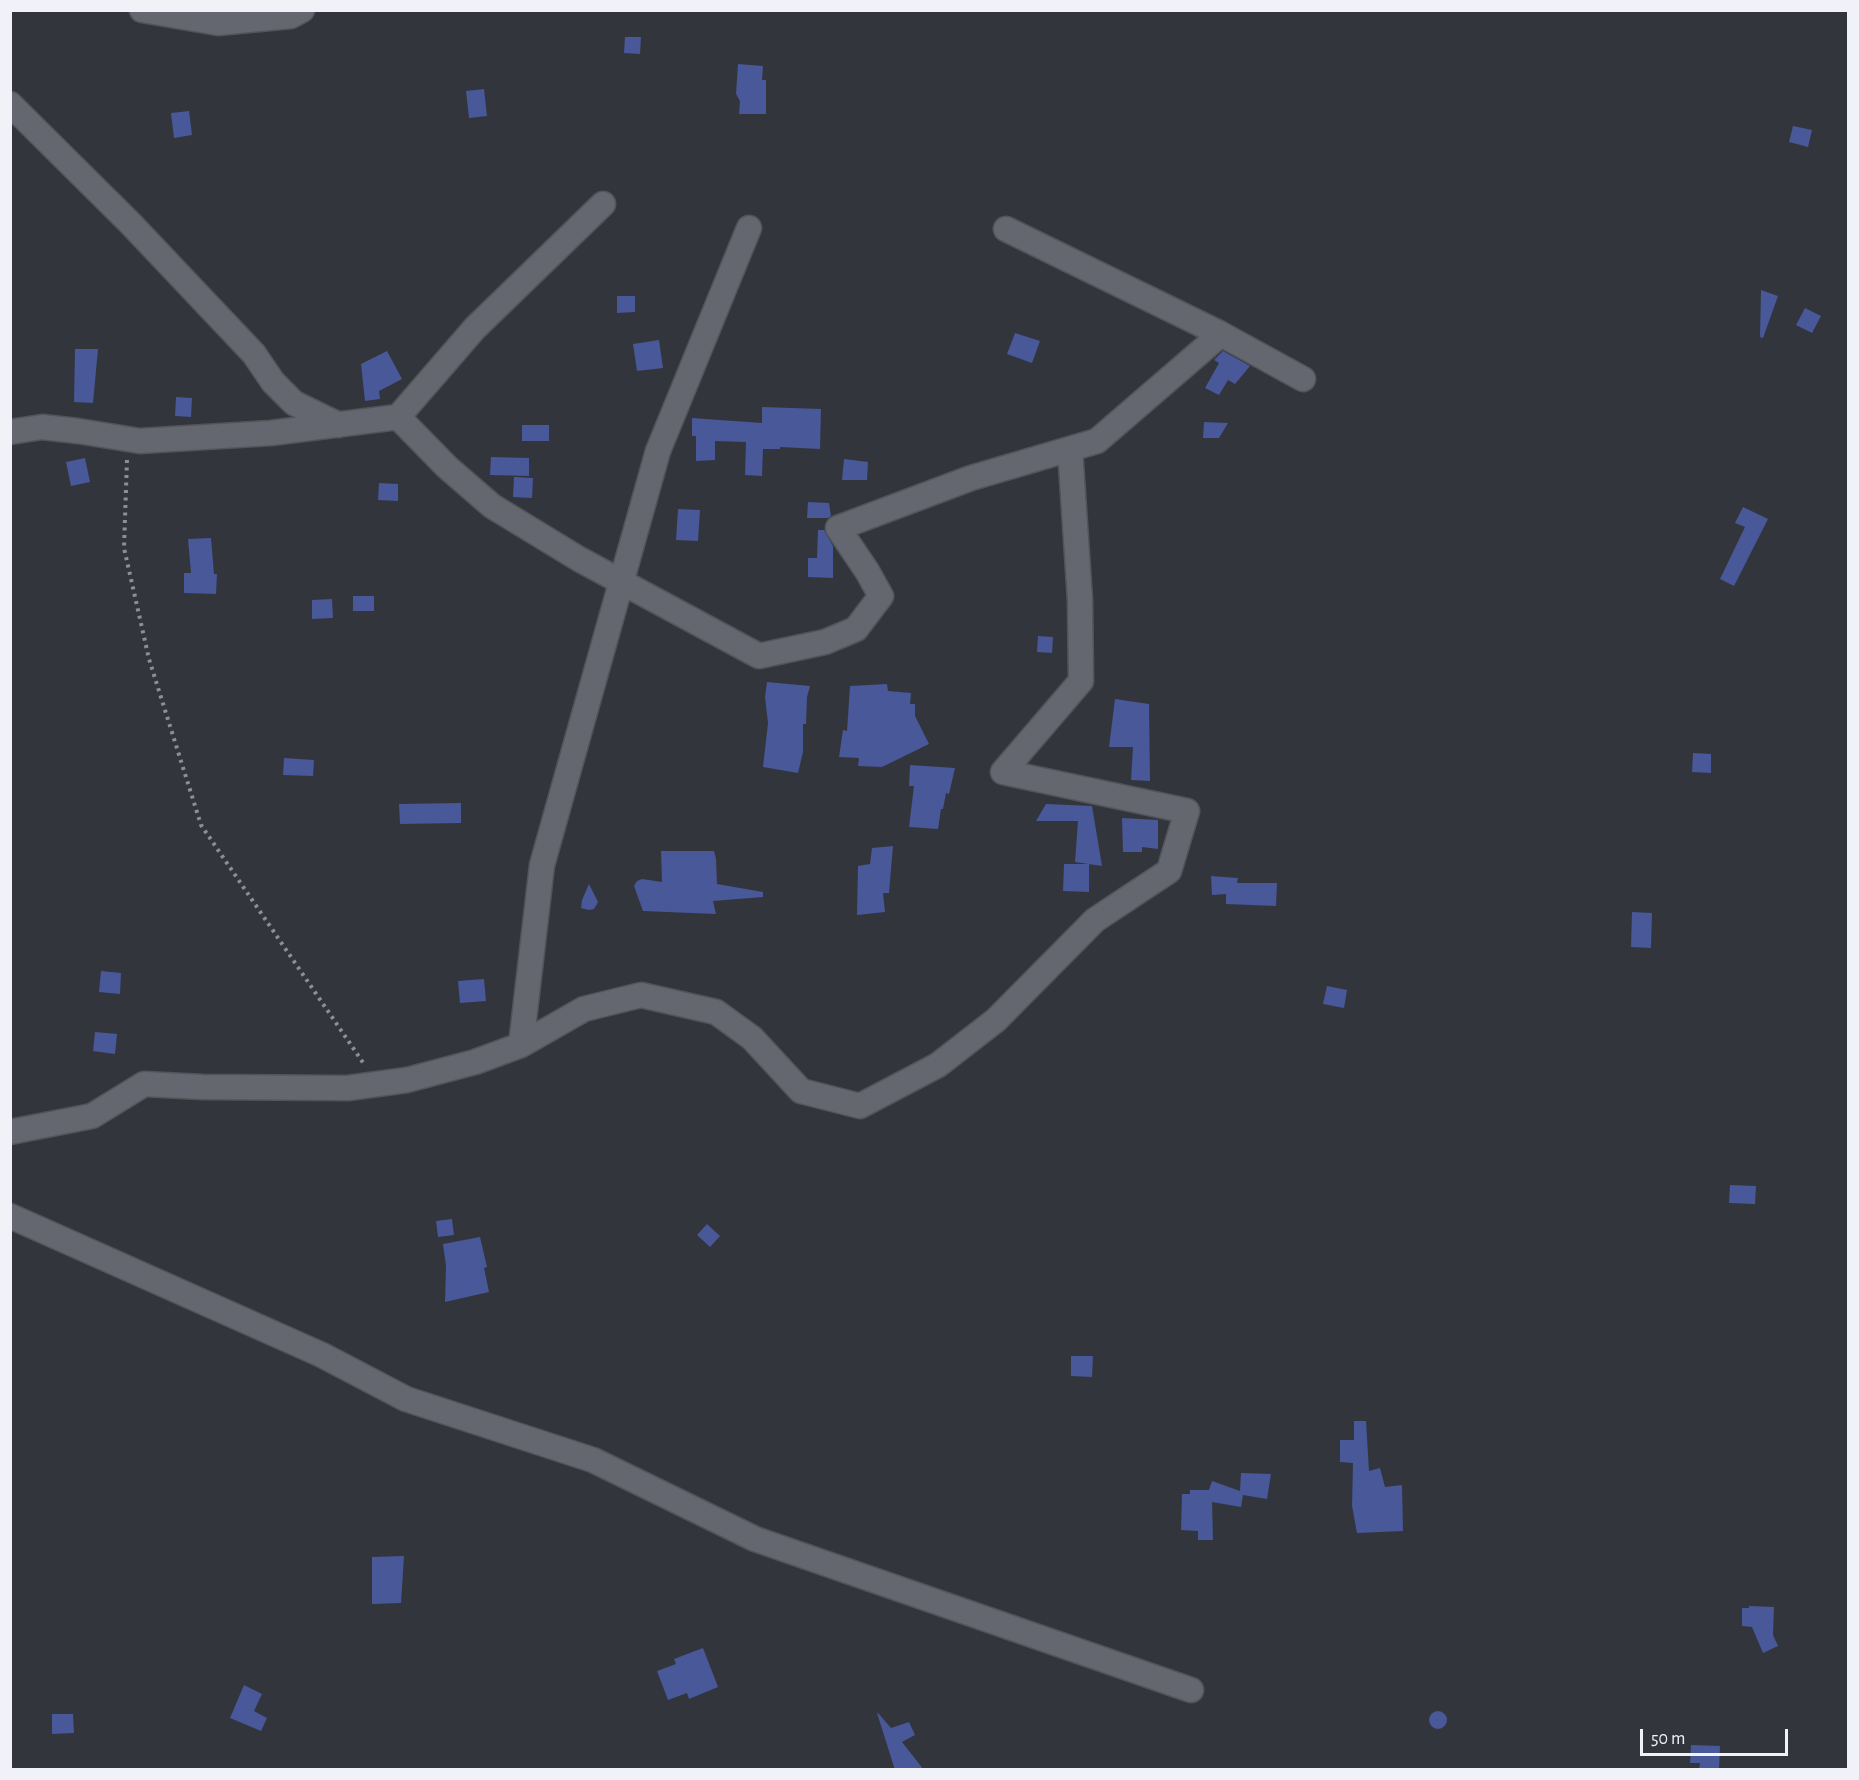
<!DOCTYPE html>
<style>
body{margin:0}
#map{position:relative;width:1859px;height:1780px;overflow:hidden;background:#33353d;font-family:"Alegreya Sans",sans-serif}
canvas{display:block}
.frame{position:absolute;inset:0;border:12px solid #f0f2f7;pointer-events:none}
.scale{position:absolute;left:1640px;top:1729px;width:148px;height:27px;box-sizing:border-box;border:3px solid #f0f2f7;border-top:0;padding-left:8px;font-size:18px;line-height:21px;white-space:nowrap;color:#f0f2f7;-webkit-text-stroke:4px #33353d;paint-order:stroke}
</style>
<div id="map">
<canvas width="1859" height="1780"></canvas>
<div class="frame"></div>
<div class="scale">50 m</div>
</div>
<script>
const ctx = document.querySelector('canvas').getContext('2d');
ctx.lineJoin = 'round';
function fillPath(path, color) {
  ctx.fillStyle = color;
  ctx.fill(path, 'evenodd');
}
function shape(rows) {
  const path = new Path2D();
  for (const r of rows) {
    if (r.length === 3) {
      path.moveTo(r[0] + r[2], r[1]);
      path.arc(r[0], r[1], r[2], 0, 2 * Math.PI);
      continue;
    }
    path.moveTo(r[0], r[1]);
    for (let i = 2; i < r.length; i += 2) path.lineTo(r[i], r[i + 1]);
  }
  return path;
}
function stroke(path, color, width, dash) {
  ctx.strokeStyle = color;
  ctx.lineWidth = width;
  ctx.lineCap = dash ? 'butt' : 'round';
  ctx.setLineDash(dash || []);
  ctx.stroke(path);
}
fillPath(shape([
 [625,37,641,37,640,54,624,53],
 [738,64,763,66,762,80,766,80,766,114,739,114,740,101,736,94],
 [484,89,487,116,469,118,466,91],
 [189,111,192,135,174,138,171,113],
 [1793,126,1812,130,1808,147,1789,142],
 [1761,290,1778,296,1763,338,1760,337],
 [617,296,635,296,635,312,617,313],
 [1805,308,1821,316,1812,333,1796,325],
 [1015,333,1040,341,1032,363,1007,354],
 [659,340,663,368,637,371,633,344],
 [75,349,98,349,93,403,74,402],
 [387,351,402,379,379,391,380,399,365,401,361,364],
 [1223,351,1250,366,1235,384,1228,380,1219,395,1205,388,1219,363,1214,360],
 [176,397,192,398,191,417,175,416],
 [762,407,821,409,820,449,780,447,780,449,763,449,762,476,745,475,746,442,715,441,715,460,696,461,696,436,692,436,692,418,762,423],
 [1204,422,1228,423,1219,438,1203,438],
 [522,425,549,425,549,441,522,441],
 [491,457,529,458,529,476,490,475],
 [85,458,90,482,71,486,66,462],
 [844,459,868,462,867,480,842,480],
 [514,477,533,478,532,498,513,497],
 [379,483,398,484,398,501,378,500],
 [808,502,829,503,831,516,828,518,807,518],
 [1743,507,1768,519,1734,586,1720,579,1745,527,1735,523],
 [678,509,700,510,698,541,676,540],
 [818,530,824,530,833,546,833,578,808,577,808,558,817,558],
 [211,538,214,574,217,574,216,594,184,593,184,573,191,573,188,539],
 [353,596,374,596,374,611,353,611],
 [332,599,333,618,312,619,312,600],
 [1038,636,1053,637,1052,653,1037,652],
 [767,682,810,686,807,697,806,724,803,724,803,752,798,773,763,767,768,723,765,697],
 [887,684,888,691,911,693,910,704,915,704,915,716,929,744,882,767,858,766,859,758,839,757,843,730,847,731,850,686],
 [1115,699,1149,704,1150,781,1131,780,1133,747,1109,747],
 [1693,753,1711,754,1711,773,1692,772],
 [284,758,314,760,313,776,283,775],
 [910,765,955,768,949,794,946,793,943,809,941,809,938,829,909,827,914,786,909,786],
 [461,803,461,823,400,824,399,804],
 [1046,804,1092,806,1102,866,1075,862,1078,821,1036,821],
 [1122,818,1158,820,1158,849,1142,847,1142,852,1123,852],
 [893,846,889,893,883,893,885,912,857,915,858,866,870,864,872,848],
 [661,851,714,851,716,859,717,884,763,892,763,897,713,901,716,914,643,911,634,886,637,881,642,879,662,882],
 [1064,864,1089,864,1089,892,1063,891],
 [1211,876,1238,878,1237,883,1277,883,1276,906,1226,904,1226,894,1212,895],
 [589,884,598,902,594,909,589,910,581,908,582,900],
 [1632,912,1652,913,1651,948,1631,947],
 [101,971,121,973,120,994,99,992],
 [484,979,486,1001,460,1003,458,981],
 [1327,986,1347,990,1344,1008,1323,1004],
 [95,1032,117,1034,115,1054,93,1051],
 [1730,1185,1756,1186,1755,1204,1729,1203],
 [452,1219,454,1235,438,1237,436,1221],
 [707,1224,720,1236,710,1247,697,1235],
 [480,1237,487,1267,484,1268,489,1292,445,1302,446,1266,443,1244],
 [1071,1356,1093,1356,1092,1377,1071,1376],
 [1354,1421,1366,1421,1369,1471,1380,1468,1385,1487,1402,1485,1403,1531,1357,1533,1352,1506,1353,1463,1340,1462,1340,1440,1354,1440],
 [1241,1473,1271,1474,1267,1499,1243,1495,1241,1507,1212,1502,1213,1540,1198,1540,1198,1531,1181,1530,1182,1494,1190,1494,1190,1490,1209,1490,1212,1481,1240,1491],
 [404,1556,401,1603,372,1604,372,1557],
 [1749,1606,1774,1607,1773,1635,1778,1646,1763,1653,1752,1627,1742,1626,1742,1608,1749,1608],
 [703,1648,718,1687,689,1699,687,1693,668,1700,657,1671,676,1664,674,1659],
 [244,1685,262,1694,254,1711,267,1718,261,1731,230,1718],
 [1438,1720,9],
 [877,1713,878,1713,891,1728,909,1722,915,1735,902,1742,924,1770,895,1770],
 [52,1714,73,1714,74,1733,52,1734],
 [1691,1745,1720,1746,1719,1770,1699,1770,1700,1763,1690,1763]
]), '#485898');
const minor = shape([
 [142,10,218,23,291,16,302,10],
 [10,104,131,224,254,354,273,382,294,403,339,425],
 [1221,334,1303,379],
 [398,417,447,467,492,506,579,559,759,656,825,642,856,629,881,596,867,571,838,528,971,478,1097,441,1221,334,1006,229],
 [10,432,42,427,78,431,140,441,271,433,398,417,475,328,603,204],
 [521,1045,542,865,658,451,749,228],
 [10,1132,92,1116,144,1084,203,1087,348,1088,407,1080,475,1062,521,1045,584,1009,641,995,716,1012,752,1038,801,1091,860,1106,938,1065,996,1020,1095,920,1169,871,1187,811,1003,772,1081,681,1080,600,1070,449],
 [10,1216,322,1355,406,1399,593,1460,755,1539,1191,1690]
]);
stroke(minor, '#52545a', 27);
stroke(shape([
 [127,460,124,548,149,659,201,825,364,1064]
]), '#8d8f95', 4, [3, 4.5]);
stroke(minor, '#64676f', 24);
</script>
